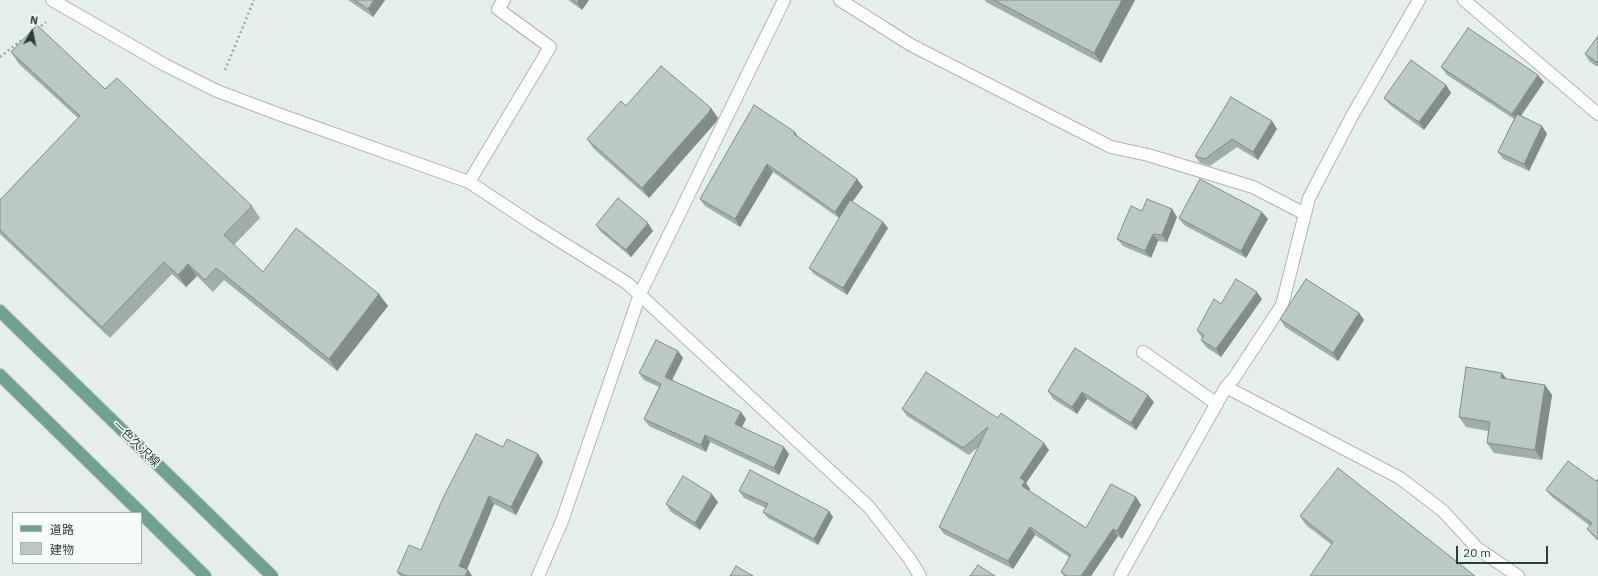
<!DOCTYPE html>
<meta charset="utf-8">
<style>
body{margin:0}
#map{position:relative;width:1598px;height:576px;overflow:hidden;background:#e6eeea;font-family:"IBM Plex Sans","Noto Sans JP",sans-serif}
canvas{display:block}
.legend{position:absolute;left:12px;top:512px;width:130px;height:52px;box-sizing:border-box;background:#f7fbf8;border:1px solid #a3b0ab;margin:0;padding:5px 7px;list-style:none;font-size:12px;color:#254038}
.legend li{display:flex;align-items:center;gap:8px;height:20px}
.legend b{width:20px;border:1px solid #a3b0ab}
.north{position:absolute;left:12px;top:12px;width:40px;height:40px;-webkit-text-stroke:3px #f7fbf8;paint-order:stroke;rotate:10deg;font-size:11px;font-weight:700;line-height:16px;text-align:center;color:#254038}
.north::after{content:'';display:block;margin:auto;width:14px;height:18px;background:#254038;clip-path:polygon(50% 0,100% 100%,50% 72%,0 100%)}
.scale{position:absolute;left:1456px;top:546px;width:92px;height:18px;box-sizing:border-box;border:2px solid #254038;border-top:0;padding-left:5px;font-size:12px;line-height:14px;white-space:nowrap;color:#254038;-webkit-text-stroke:3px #f7fbf8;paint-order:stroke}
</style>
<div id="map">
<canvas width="1598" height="576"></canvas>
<ul class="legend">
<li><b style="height:5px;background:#6da292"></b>道路</li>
<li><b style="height:11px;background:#bbc9c3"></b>建物</li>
</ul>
<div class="north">N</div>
<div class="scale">20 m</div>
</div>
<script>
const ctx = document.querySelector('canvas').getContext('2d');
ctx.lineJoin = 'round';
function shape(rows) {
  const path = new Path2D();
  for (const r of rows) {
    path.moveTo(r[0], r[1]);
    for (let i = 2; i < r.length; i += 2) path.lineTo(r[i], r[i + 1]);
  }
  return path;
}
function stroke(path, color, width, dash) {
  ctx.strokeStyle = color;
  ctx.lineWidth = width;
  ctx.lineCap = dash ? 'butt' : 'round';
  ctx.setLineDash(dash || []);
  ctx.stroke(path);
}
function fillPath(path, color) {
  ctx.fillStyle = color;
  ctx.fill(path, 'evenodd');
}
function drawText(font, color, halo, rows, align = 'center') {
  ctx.font = font + ' "IBM Plex Sans","Noto Sans JP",sans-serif';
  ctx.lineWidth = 3;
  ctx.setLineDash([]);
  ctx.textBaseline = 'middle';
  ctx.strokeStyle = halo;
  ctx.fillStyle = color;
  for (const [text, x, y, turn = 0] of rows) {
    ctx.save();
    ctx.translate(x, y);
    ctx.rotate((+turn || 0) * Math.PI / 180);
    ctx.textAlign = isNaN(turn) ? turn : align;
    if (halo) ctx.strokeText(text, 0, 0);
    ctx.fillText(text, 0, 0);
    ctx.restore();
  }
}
const street = shape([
 [52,0,165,65,217,91,281,115,469,182,531,223,627,283,869,507,909,558,920,576],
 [840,0,911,45,1111,147,1148,155,1253,187,1305,214],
 [1464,0,1598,114],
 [469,182,550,47,498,9,504,0],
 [1143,352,1217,404],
 [1226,387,1400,478,1443,511,1477,548,1518,576],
 [538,576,562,521,640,294,784,0],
 [1120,576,1226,387,1234,378,1282,305,1309,198,1352,116,1419,0]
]);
const primary = shape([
 [0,311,272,576],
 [0,375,141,513],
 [141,513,205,576]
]);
stroke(street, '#a8b6b1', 14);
stroke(primary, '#c2cac7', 14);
stroke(shape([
 [37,29,46,22],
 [0,57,23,39],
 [225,70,254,0]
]), '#88b0a2', 2.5, [2, 3]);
stroke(street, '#fff', 12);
stroke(primary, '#6da292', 12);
fillPath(shape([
 [348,0,385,0,373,17],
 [568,0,589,0,582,10],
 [985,0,1135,0,1101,63,986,2],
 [1598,36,1598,67,1590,62,1585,54],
 [11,52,105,89,252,206,260,218,234,245,263,272,379,294,388,306,337,371,224,280,213,292,197,276,186,287,172,274,110,338,0,234,0,200,78,118,19,64],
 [1441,67,1544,82,1521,116,1542,126,1547,134,1529,171,1503,159,1498,152,1514,119,1447,75],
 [1446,85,1451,93,1424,130,1390,105,1384,98],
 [626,106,711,108,718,118,716,122,649,198,594,149,587,139],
 [1272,121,1277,129,1258,160,1237,147,1210,166,1200,163,1195,156],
 [799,138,857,179,863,187,852,202,888,228,847,295,814,274,809,268,839,218,773,172,740,227,705,206,700,199],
 [1142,211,1177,217,1167,242,1158,241,1151,258,1123,246,1117,239],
 [1179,218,1268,219,1246,258,1184,225],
 [596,225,653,231,631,257,601,232],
 [1262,299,1221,357,1206,347,1201,340,1202,338,1197,330,1221,304],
 [1359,313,1364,320,1338,361,1285,327,1280,319],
 [1075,348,1154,402,1136,430,1087,399,1077,414,1053,399,1048,391],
 [678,351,683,358,672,380,746,419,742,427,789,454,779,475,710,442,706,452,649,426,644,419,659,387,644,380,639,373],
 [1502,373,1507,379,1545,385,1552,395,1542,460,1494,453,1487,443,1488,431,1466,427,1459,417],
 [902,409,998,418,1044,443,1049,450,1026,483,1030,489,1029,491,1086,528,1136,497,1141,505,1122,539,1118,536,1091,576,1064,576,1061,572,1069,557,1035,535,1013,569,944,534,939,527,978,447,969,455,907,416],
 [503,447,538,454,543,462,516,515,494,504,467,569,468,570,472,576,400,576,397,572,421,550],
 [1598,479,1598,541,1593,536,1587,529,1590,526,1552,497,1546,490,1596,481],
 [739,491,829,511,833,517,818,545,768,518,763,512,766,508,744,498],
 [718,502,700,530,671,512,666,504],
 [1300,516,1475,576,1332,545,1306,525]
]), '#a1ada8');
fillPath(shape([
 [374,0,385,0,373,17,368,9],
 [579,0,589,0,582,10,577,3],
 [1122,0,1135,0,1101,63,1094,53],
 [1538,75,1544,82,1517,121,1512,114],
 [1446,85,1451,93,1424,130,1419,122],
 [711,108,718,118,716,122,649,198,642,188],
 [1272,121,1277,129,1258,160,1253,152],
 [1542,126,1547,134,1529,171,1524,164],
 [795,132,800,140,794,134],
 [767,164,773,172,740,227,735,219],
 [857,179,863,187,840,219,835,212],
 [1172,209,1177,217,1167,242,1162,235],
 [1262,212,1268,219,1246,258,1241,251],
 [883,222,888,228,847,295,843,288],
 [648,223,653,231,631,257,626,250],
 [1153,234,1158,241,1151,258,1145,251],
 [188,264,197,276,186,287,178,275],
 [1257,292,1262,299,1221,357,1216,349],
 [379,294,388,306,337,371,329,359],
 [1359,313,1364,320,1338,361,1333,353],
 [678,351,683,358,670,384,665,377],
 [1502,373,1509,383,1501,378],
 [1545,385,1552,395,1542,460,1535,450],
 [1082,392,1087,399,1077,414,1072,407],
 [1148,395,1154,402,1136,430,1131,423],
 [741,412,746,419,740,431,735,424],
 [705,435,710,442,706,452,701,445],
 [1044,443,1049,450,1026,483,1030,489,1027,493,1022,486,1020,478],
 [784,447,789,454,779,475,774,468],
 [538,454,543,462,516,515,511,507],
 [712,494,718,502,700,530,695,523],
 [489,496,494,504,465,574,459,566],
 [1136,497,1141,505,1122,539,1117,531],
 [829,511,833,517,818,545,814,539],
 [1030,527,1035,535,1013,569,1008,561],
 [1113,529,1118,536,1091,576,1081,576],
 [468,570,472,576,465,576]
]), '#838d88');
const building = shape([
 [354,0,374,0,368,9,354,0],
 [573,0,579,0,577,3,573,0],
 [994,0,1122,0,1094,53,994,0],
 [37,25,105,89,117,78,252,206,224,235,263,272,296,228,379,294,329,359,216,268,205,280,188,264,178,275,164,262,102,327,0,230,0,200,80,116,11,52,37,25],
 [1468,28,1538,75,1512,114,1441,67,1468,28],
 [1598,36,1598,63,1585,54,1598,36],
 [1411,60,1446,85,1419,122,1384,98,1411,60],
 [661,66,711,108,709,112,642,188,587,139,621,101,626,106,661,66],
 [1231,97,1272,121,1253,152,1232,139,1205,159,1195,156,1231,97],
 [754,105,795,132,794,134,857,179,835,212,767,164,735,219,700,199,754,105],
 [1517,114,1542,126,1524,164,1498,152,1517,114],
 [1200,179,1262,212,1241,251,1179,218,1200,179],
 [618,198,648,223,626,250,596,225,618,198],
 [1147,199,1172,209,1162,235,1153,234,1145,251,1117,239,1131,206,1142,211,1147,199],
 [850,200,883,222,843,288,809,268,850,200],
 [1236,279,1257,292,1216,349,1201,340,1204,335,1197,330,1214,299,1221,304,1236,279],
 [1306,279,1359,313,1333,353,1280,319,1306,279],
 [656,340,678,351,665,377,741,412,735,424,784,447,774,468,705,435,701,445,644,419,661,384,639,373,656,340],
 [1075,348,1148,395,1131,423,1082,392,1072,407,1048,391,1075,348],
 [1466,367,1502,373,1501,378,1545,385,1535,450,1487,443,1490,422,1459,417,1466,367],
 [926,372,998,418,1001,413,1044,443,1020,478,1025,481,1022,486,1086,528,1111,484,1136,497,1117,531,1113,529,1081,576,1067,576,1061,572,1071,555,1030,527,1008,561,939,527,988,427,963,448,902,409,926,372],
 [476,434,503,447,507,439,538,454,511,507,489,496,459,566,468,570,465,576,407,576,397,572,409,545,421,550,443,498,476,434],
 [1568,461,1596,481,1598,479,1598,539,1587,529,1592,523,1546,490,1568,461],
 [1338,468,1475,576,1310,576,1333,542,1300,516,1338,468],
 [750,470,829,511,814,539,763,512,768,504,739,491,750,470],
 [683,476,712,494,695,523,666,504,683,476],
 [978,565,995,576,970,576,978,565],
 [736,566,753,576,730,576,736,566]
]);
fillPath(building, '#bbc9c3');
stroke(building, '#838d88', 1);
drawText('12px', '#254038', '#f7fbf8', [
 ["一色久沢線",136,444,44]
]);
</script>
